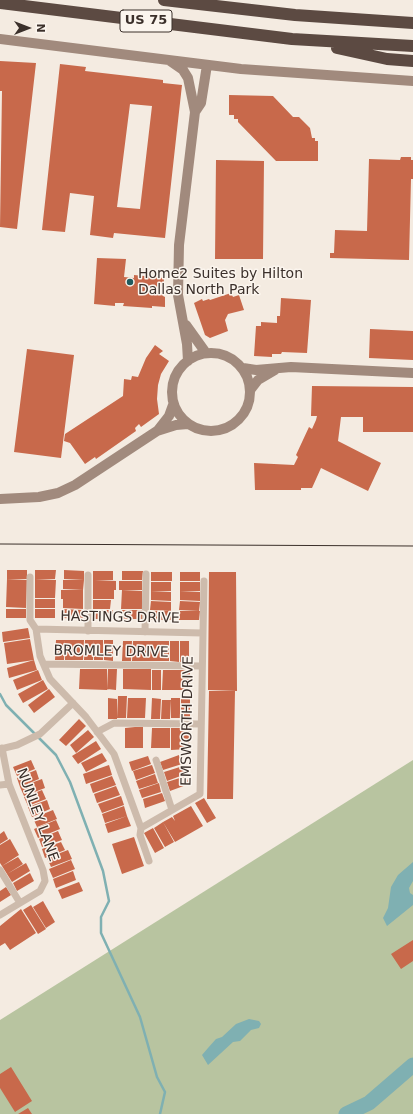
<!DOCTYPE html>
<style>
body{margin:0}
#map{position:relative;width:413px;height:1114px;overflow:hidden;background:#f4ebe1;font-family:"DejaVu Sans",sans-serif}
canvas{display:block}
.north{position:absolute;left:8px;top:8px;width:40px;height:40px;-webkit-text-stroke:3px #fbf5ee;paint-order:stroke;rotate:90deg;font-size:11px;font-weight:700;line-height:16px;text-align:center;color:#3b302b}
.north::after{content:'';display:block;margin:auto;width:14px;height:18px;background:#3b302b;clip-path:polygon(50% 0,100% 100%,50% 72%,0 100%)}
</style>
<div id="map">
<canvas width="413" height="1114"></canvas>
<div class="north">N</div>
</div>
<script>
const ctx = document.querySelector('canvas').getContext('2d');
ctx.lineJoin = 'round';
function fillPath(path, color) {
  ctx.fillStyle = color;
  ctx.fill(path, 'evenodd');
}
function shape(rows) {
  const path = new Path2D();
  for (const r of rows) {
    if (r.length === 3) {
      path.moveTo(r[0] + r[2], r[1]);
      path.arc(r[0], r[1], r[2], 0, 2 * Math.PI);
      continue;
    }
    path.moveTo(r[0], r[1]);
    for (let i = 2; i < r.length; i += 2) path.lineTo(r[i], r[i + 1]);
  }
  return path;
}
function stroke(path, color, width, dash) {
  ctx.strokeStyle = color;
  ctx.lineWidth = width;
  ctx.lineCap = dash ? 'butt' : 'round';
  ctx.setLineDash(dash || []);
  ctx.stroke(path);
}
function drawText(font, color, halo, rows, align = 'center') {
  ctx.font = font + ' "DejaVu Sans",sans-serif';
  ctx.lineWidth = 3;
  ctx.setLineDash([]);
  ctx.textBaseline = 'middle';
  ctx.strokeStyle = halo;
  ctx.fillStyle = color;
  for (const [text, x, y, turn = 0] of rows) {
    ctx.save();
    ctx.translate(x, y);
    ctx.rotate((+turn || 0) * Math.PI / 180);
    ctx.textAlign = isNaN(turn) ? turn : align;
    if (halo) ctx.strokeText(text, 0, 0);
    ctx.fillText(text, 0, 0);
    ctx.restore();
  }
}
fillPath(shape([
 [413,760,413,1114,0,1114,0,1020]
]), '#b8c4a0');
fillPath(shape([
 [413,862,413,881,409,888,410,893,413,895,413,905,387,926,383,918,388,908,391,887,398,875],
 [249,1019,259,1021,261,1024,259,1028,251,1030,240,1041,233,1042,208,1065,202,1055,208,1048,216,1039,222,1037,236,1024]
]), '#7fb0b2');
stroke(shape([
 [0,694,6,705,56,755,70,782,103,871,109,901,101,917,101,933,140,1017,157,1077,165,1092,160,1114]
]), '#7fb0b2', 2.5);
stroke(shape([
 [346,1114,369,1103,413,1065]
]), '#7fb0b2', 15);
fillPath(shape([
 [0,61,36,63,17,229,0,227,2,91,0,91],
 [60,64,86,67,85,71,163,80,163,83,182,85,165,238,114,233,113,238,90,235,94,196,70,193,65,232,42,230],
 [130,104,152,106,140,209,117,207],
 [229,95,273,96,293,117,299,117,310,128,312,138,315,138,315,141,318,141,318,161,276,161,238,122,238,119,234,119,234,115,229,115],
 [401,157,411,157,411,160,413,160,413,179,411,179,409,260,330,258,330,253,334,253,335,230,367,231,369,159,400,160],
 [216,160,264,161,263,259,215,259],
 [97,258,126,259,124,277,134,278,134,275,164,278,163,296,165,297,165,307,152,306,152,308,123,306,124,303,115,303,115,306,94,304],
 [231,293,233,297,239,295,244,310,228,314,225,320,228,331,210,338,205,335,194,303,202,299,203,301,209,299,210,300],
 [281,298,311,300,307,353,282,352,281,354,272,354,272,357,254,356,256,326,261,326,261,322,277,323,277,316,280,316],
 [370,329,413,331,413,360,369,358],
 [155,345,163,351,159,354,169,361,161,374,158,385,157,399,159,414,141,427,139,424,135,428,136,431,96,459,95,457,85,464,70,443,64,441,65,434,123,396,124,379,131,380,132,376,138,377,146,358],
 [27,349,74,355,61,458,14,452],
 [312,386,413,387,413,432,363,432,363,417,341,417,338,441,381,463,368,491,321,468,312,488,301,488,301,490,255,490,254,463,294,465,298,457,296,455,309,427,312,429,316,420,317,416,311,416],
 [7,570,27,570,27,579,7,579],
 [35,570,56,570,55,579,35,579],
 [64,570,84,571,84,580,64,579],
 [93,571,113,571,113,580,95,580,116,581,116,590,95,590,114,590,114,599,93,599],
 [122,571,143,571,142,580,122,580],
 [151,572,172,572,172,581,151,581],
 [180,572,200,572,200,581,180,581],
 [209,572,236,572,237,691,208,690],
 [7,579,27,580,26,608,6,607],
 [35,579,56,580,55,598,35,598],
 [63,580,84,580,83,590,63,589],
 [119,581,142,581,142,590,119,590],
 [151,582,171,582,171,591,151,591],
 [180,582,200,582,200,591,180,591],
 [61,590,83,590,83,609,63,608,63,599,73,599,61,599],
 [122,590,142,591,142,609,121,609],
 [151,591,171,592,171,601,151,600],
 [180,591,200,592,200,601,180,600],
 [35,599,55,599,55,608,35,608],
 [93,600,111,600,110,609,93,609],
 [151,601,171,602,171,611,150,610],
 [180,601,200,602,199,611,179,610],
 [6,609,26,609,26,618,6,618],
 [35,609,55,609,55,618,35,618],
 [63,609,83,610,83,619,63,618],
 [93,610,113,610,113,619,93,619],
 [122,610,142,610,142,619,121,619],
 [151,611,171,611,171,620,150,620],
 [180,611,200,611,199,620,179,620],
 [28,628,30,638,3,642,2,632],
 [30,639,34,660,7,664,4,643],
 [56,640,65,640,64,660,55,660],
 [65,640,84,640,83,660,65,660],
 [85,640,94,640,93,660,84,660],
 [94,640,103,640,103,660,94,660],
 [104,640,113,640,113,661,104,660],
 [123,641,132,641,131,661,122,661],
 [133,641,169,641,169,661,132,661],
 [170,641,179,641,179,662,170,661],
 [180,641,189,641,189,662,180,662],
 [34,660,37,670,9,678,7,668],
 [80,669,107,669,107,690,79,689],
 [108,669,117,669,116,690,107,689],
 [123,669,151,669,151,690,123,689],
 [38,670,42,680,17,690,13,680],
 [152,670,161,670,161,690,152,690],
 [163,670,190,670,190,690,162,690],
 [43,680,48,689,23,703,18,694],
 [49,689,55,697,34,713,28,705],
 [209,691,235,691,233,799,207,799],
 [118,696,127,696,126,718,117,718],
 [108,698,117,699,117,719,108,719],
 [128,698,146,698,145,718,127,718],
 [152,698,161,699,160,719,151,719],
 [171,698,180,698,180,718,171,718],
 [181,698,190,698,190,718,181,718],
 [162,700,171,700,170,719,161,719],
 [79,719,86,726,66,746,59,740],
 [135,727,143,727,143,748,125,748,125,728],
 [152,728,170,728,170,748,151,748],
 [171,728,190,728,189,749,171,750],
 [88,730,94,737,76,753,70,745],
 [96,741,101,749,78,764,72,756],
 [102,753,107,761,86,772,81,763],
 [179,755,182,764,163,770,160,762],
 [148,756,151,764,132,771,129,762],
 [31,760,35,769,17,776,13,767],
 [109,765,112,775,86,784,83,774],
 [152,765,155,773,136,780,133,771],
 [183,766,186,774,167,781,164,772],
 [36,770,39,779,20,787,17,778],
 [155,774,158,783,139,789,136,781],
 [112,776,116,785,93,793,90,784],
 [186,776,189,784,170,791,167,782],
 [42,779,45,788,24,796,20,787],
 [159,783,161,792,142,798,139,790],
 [116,786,120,795,97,803,94,794],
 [42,790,46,799,28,806,24,797],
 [162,793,165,801,145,808,143,799],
 [121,796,124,805,102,813,98,804],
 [204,798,216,818,207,823,195,803],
 [47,800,50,809,32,817,28,807],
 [124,806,127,816,105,823,102,814],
 [191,806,203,826,175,842,163,822,172,817,175,821,173,816],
 [53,810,57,819,37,827,33,818],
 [127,816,131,826,108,833,105,824],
 [56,820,60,829,38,838,34,829],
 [163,822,174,842,165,847,154,828],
 [153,828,164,848,155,853,144,833],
 [4,831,8,839,0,844,0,834],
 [58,831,62,840,42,847,39,839],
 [134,837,144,866,122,874,112,844],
 [10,839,19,855,2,866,0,863,0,845],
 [61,842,65,850,45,858,42,849],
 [68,850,72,859,51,867,47,858],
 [18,857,23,864,7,874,2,866],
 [71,860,75,869,53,878,49,869],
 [26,863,30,871,12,882,7,874],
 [73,871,76,880,56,888,53,879],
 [30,873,34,881,17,891,13,883],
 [79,882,83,891,62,899,58,890],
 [6,887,11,895,0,902,0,891],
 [43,901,55,922,46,928,33,907],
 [31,905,46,929,38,934,23,910],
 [21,909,36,933,10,950,5,943,0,946,0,926],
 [413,940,413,961,401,969,391,954],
 [11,1067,32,1101,15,1112,0,1088,0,1074],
 [28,1108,32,1114,18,1114]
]), '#c8694b');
stroke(shape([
 [30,577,30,620,36,629,40,656,50,679,86,717,114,754,141,828,140,835,149,861],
 [36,629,202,633],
 [88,631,88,575],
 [145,632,146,574],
 [44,664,202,666],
 [97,732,114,723,201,724],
 [0,749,17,745,40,734,73,703],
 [156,760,172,810],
 [0,785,9,784],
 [141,828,200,794,204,581],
 [0,870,20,903],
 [0,915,40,891,45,881,43,870,9,784,2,748]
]), '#cdbbac', 7);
stroke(shape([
 [0,39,241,69,413,81],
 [170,61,183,70,188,78,195,112],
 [186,325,206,353],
 [211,392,39],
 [188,361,187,344,178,295,179,245,195,112,201,103,207,65],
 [243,368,256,370,291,367,413,373],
 [251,389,258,380,275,370],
 [158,430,169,416,173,405],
 [0,499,39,497,58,493,75,485,157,431,176,425,188,424]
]), '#a18a7d', 10);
stroke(shape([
 [164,0,295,15,413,23],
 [0,3,292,39,413,46],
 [337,48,387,59,413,61]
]), '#5c4a42', 12);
stroke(shape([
 [0,544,413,546]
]), '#3b302b', 1);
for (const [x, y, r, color] of [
 [130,282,4,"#1f5a5e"]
]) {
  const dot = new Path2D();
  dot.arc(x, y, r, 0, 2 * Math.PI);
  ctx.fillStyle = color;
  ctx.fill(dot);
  stroke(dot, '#fbf5ee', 1.5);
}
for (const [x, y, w] of [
 [146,21,52]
]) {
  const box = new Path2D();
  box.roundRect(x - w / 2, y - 11, w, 22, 3);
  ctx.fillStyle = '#fbf5ee';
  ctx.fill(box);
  stroke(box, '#3b302b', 1);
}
drawText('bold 13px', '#3b302b', null, [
 ["US 75",146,21]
]);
drawText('14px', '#3b302b', '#fbf5ee', [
 ["Home2 Suites by Hilton",138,274],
 ["Dallas North Park",138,290]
], 'left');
drawText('14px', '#3b302b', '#fbf5ee', [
 ["HASTINGS DRIVE",120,618,1],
 ["BROMLEY DRIVE",111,652,1],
 ["EMSWORTH DRIVE",188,721,-89],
 ["NUNLEY LANE",37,815,70]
]);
</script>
